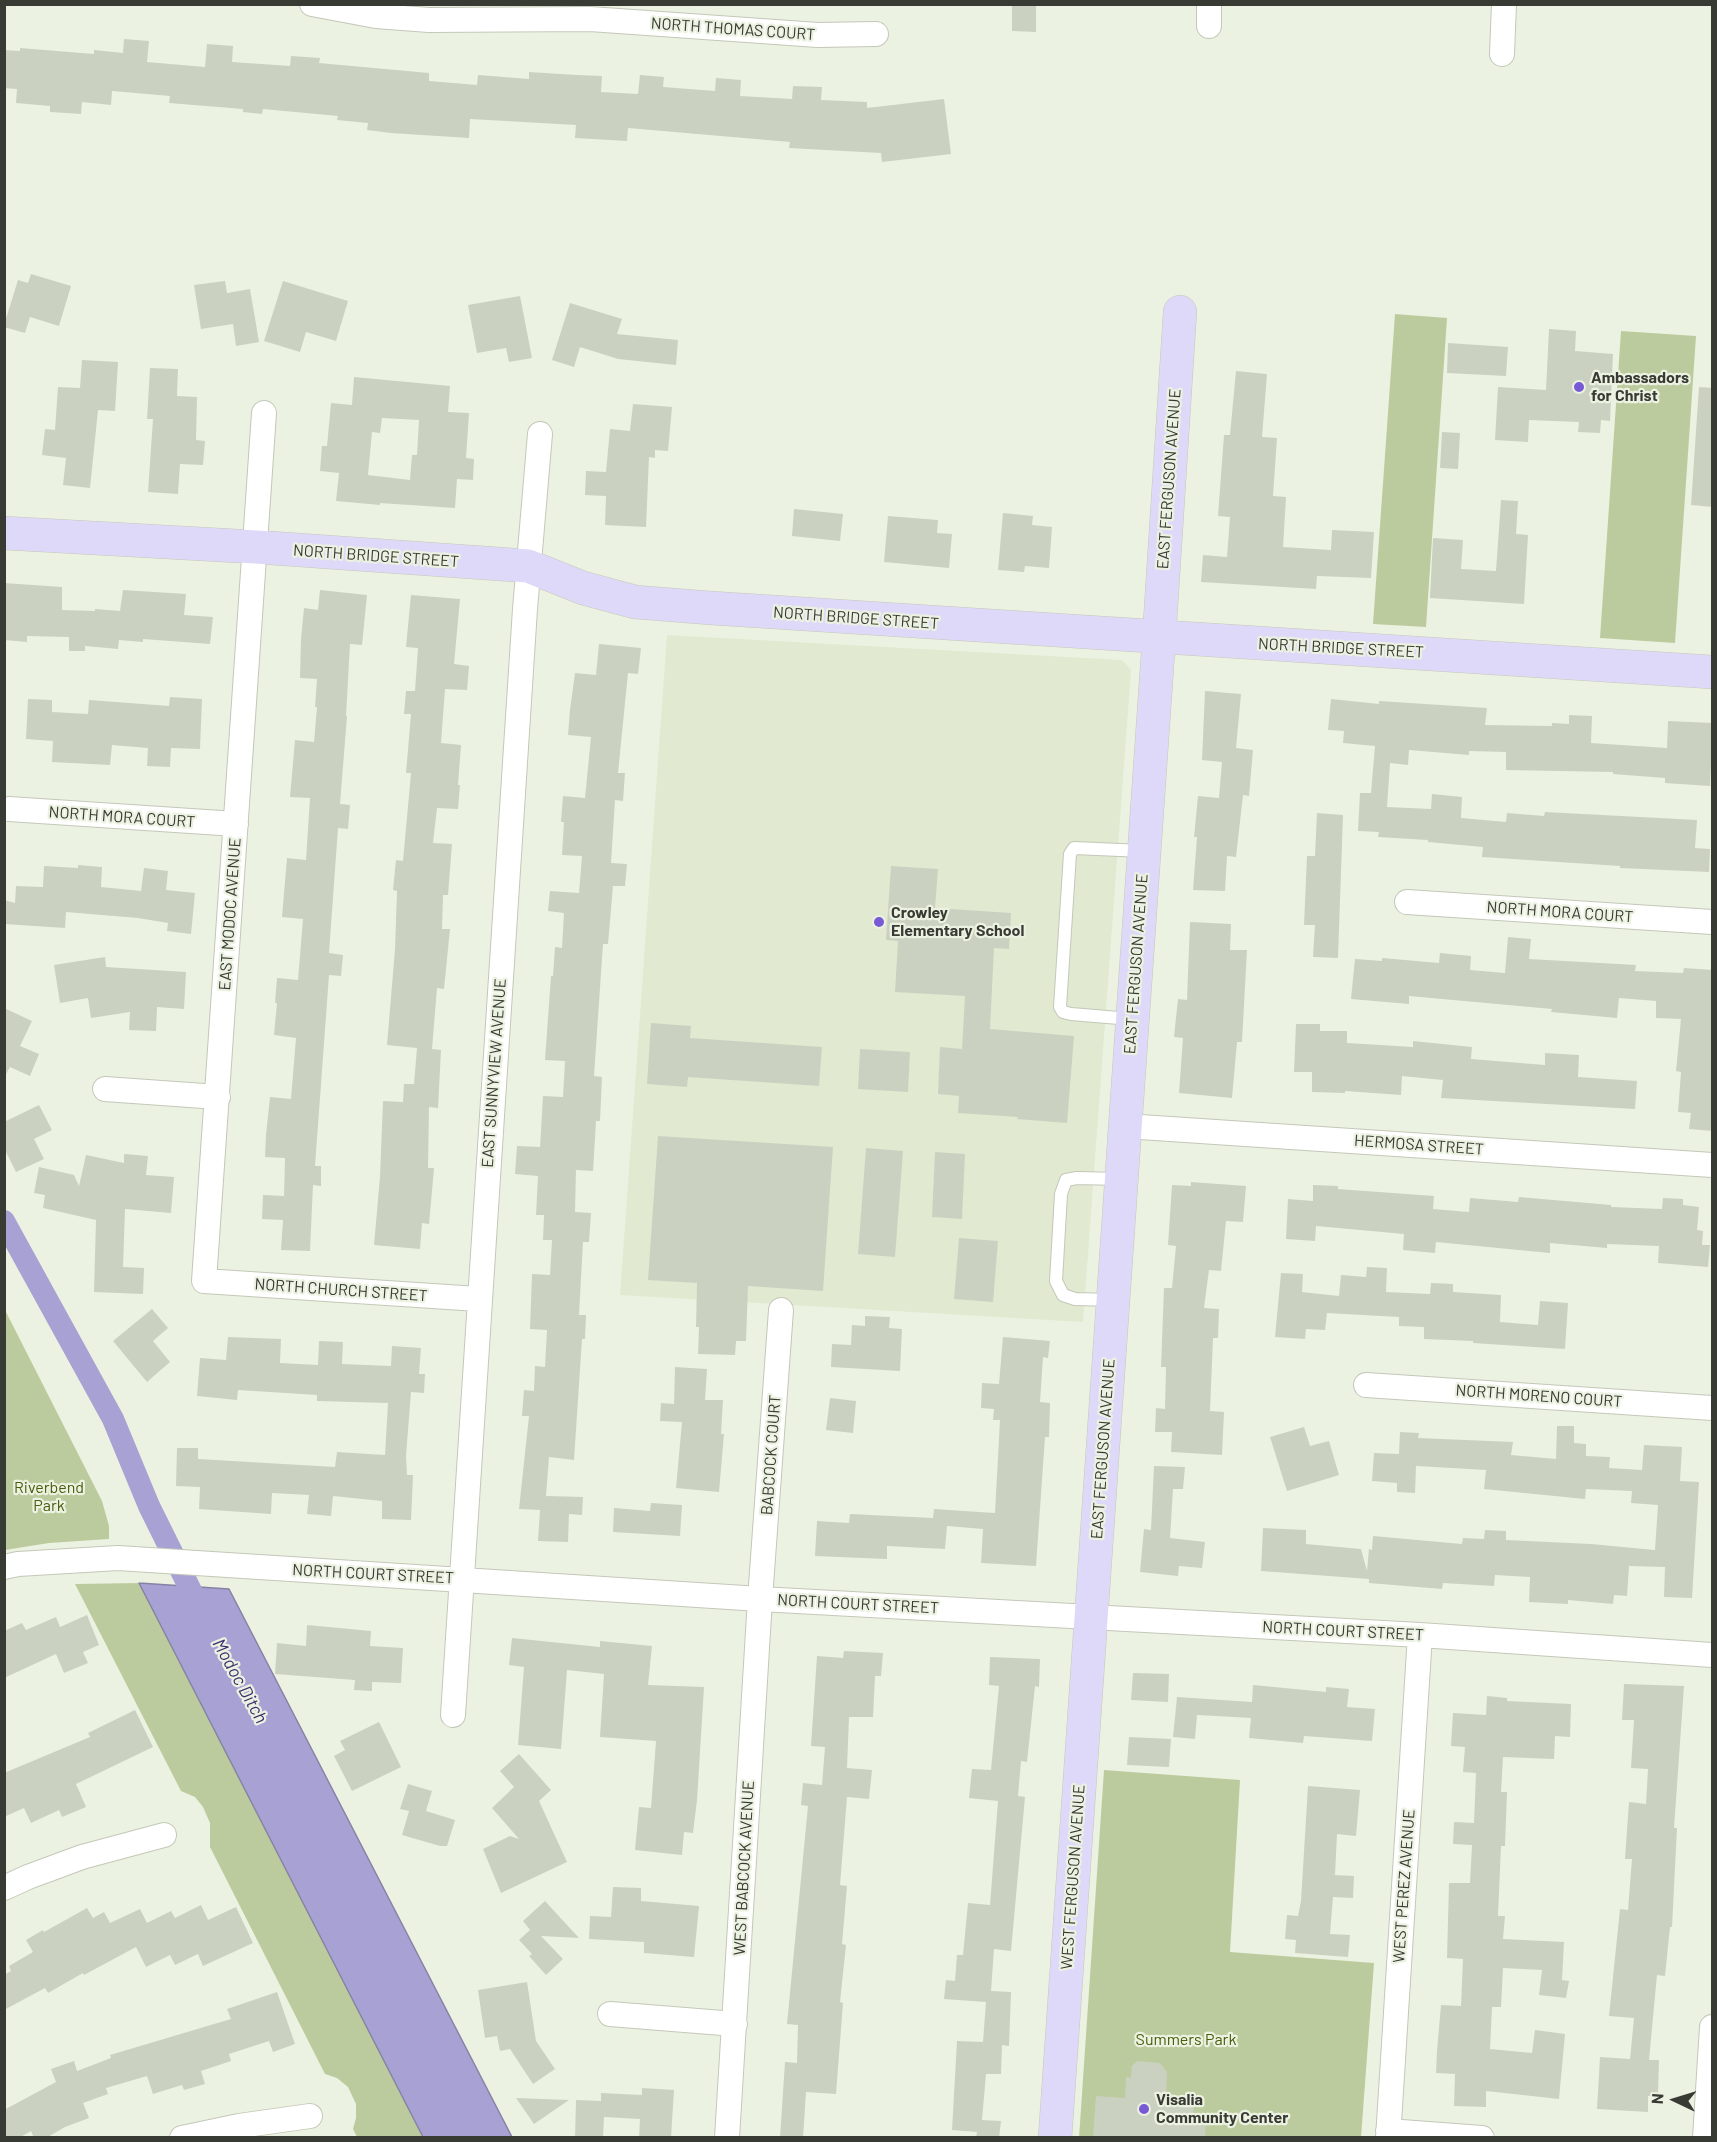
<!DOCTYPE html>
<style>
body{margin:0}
#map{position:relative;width:1717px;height:2142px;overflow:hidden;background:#ecf2e1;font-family:Barlow,sans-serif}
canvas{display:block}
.frame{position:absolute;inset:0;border:6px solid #383a34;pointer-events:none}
.north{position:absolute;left:1645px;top:2070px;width:60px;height:60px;-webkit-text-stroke:4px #ecf2e1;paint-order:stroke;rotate:274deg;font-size:16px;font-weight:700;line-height:24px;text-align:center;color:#383a34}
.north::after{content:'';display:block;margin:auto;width:21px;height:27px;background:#383a34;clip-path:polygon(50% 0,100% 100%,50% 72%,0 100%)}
</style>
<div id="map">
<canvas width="1717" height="2142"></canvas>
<div class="frame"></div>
<div class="north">N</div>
</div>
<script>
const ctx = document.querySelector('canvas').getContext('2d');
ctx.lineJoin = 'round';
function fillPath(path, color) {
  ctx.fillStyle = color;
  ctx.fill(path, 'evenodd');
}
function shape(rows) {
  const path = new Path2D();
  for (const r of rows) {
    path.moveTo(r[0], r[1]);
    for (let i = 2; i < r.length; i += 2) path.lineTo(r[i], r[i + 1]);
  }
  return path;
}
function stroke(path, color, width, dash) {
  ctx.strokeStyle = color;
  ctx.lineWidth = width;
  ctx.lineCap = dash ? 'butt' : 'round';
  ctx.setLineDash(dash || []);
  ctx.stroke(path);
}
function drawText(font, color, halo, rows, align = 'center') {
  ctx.font = font + ' Barlow,sans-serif';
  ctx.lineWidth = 4.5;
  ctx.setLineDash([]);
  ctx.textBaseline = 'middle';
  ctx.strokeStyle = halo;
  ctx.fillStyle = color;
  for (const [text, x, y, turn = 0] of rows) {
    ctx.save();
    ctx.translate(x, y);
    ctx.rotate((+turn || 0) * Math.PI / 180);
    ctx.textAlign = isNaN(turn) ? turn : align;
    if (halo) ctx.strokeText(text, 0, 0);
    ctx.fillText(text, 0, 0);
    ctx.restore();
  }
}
fillPath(shape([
 [667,635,1122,660,1131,670,1083,1322,620,1295]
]), '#e1e9d1');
fillPath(shape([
 [1395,314,1447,318,1426,627,1373,624],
 [1621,331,1696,336,1675,643,1600,638],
 [5,1310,102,1501,109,1526,109,1539,49,1543,5,1550],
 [139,1583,423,2137,357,2137,353,2129,356,2118,356,2104,348,2087,337,2078,325,2074,210,1847,210,1823,203,1807,195,1797,181,1791,75,1584],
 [1104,1770,1240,1780,1230,1952,1374,1963,1361,2137,1079,2138]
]), '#bccb9d');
const water = shape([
 [139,1583,229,1589,512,2137,423,2137,139,1583]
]);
fillPath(water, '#a8a1d4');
stroke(water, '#8682a4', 1.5);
stroke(shape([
 [4,1221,113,1419,149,1506,202,1613]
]), '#a8a1d4', 22);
fillPath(shape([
 [1012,4,1036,4,1036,32,1012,31],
 [124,39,149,41,147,62,205,67,207,44,233,46,232,62,290,66,291,56,320,58,319,63,429,73,429,81,477,85,478,75,529,79,529,72,577,75,602,76,601,92,638,94,640,75,664,77,663,87,715,91,716,78,741,80,740,96,792,99,793,86,822,87,821,100,867,102,867,108,944,99,951,154,882,162,881,153,789,148,790,142,628,128,627,141,575,138,576,125,470,119,469,138,391,133,367,130,368,123,337,120,338,116,263,109,262,114,243,112,243,109,169,103,170,96,112,91,111,105,82,102,81,114,50,112,50,106,16,103,17,89,4,88,4,50,20,51,20,48,94,54,94,50,123,53],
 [31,274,71,286,59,326,30,317,25,333,4,327,4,325,18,280,28,283],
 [225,281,227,293,250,289,259,342,236,346,233,324,201,329,194,285],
 [283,281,348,301,336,341,306,332,300,352,264,341],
 [520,296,532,358,509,362,506,348,477,353,468,305],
 [570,303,622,319,617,334,678,340,676,365,618,359,580,347,574,367,552,360],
 [1549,329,1576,331,1575,351,1613,354,1610,421,1601,420,1600,433,1578,432,1579,422,1529,420,1528,442,1495,440,1498,387,1546,390],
 [1448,343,1508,347,1506,376,1447,373],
 [82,360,118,362,115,411,98,410,90,488,63,485,66,458,42,455,45,429,55,430,58,387,80,388],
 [150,368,178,369,177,396,197,397,196,440,205,441,203,465,180,464,178,494,148,492,153,419,147,419],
 [1236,371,1267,374,1262,437,1277,438,1273,496,1286,497,1283,547,1331,550,1332,530,1374,532,1371,578,1317,576,1316,589,1201,582,1203,555,1227,557,1230,517,1218,516,1224,435,1230,435],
 [354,377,450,386,448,412,469,413,466,458,474,459,473,480,457,479,455,508,380,503,380,505,336,501,339,473,320,471,322,446,327,446,331,403,352,405],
 [382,418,419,420,417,455,412,455,410,480,368,475,372,432,380,433],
 [1699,387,1713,388,1713,507,1691,505],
 [633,404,672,407,668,451,655,450,655,458,649,457,646,527,605,525,606,496,585,495,586,471,606,472,610,429,630,431],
 [1442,432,1460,433,1458,469,1440,468],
 [1501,500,1518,501,1516,534,1528,535,1524,604,1430,598,1433,538,1463,540,1461,569,1496,571],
 [794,509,843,514,840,541,792,536],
 [1003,513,1033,516,1032,525,1052,527,1049,568,1025,566,1024,572,998,570],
 [888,516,938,520,937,533,952,534,949,568,884,562],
 [4,583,62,587,62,610,95,611,95,609,120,611,123,590,186,594,184,615,213,617,210,644,143,639,143,642,119,640,118,649,85,646,85,651,69,651,69,637,27,636,27,642,4,640],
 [320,590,367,595,362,645,350,644,346,716,347,716,340,804,350,805,348,829,338,828,329,953,343,955,341,976,329,975,315,1166,321,1166,321,1186,313,1185,310,1251,281,1250,283,1220,262,1219,263,1195,284,1196,285,1158,265,1157,266,1135,270,1097,291,1099,296,1038,274,1035,277,1003,275,1003,277,978,298,980,303,919,282,917,287,858,306,860,310,798,290,797,295,740,314,742,317,707,315,707,317,679,300,678,301,639,304,608,318,610],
 [411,595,460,599,454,664,469,666,467,690,445,689,441,743,461,745,458,785,460,785,458,809,437,808,433,843,452,844,448,895,443,895,442,929,450,929,444,989,437,988,432,1049,441,1050,438,1108,429,1107,428,1168,434,1168,432,1191,429,1224,422,1223,420,1249,374,1245,380,1177,383,1101,403,1102,404,1084,414,1084,417,1048,387,1045,395,949,397,891,393,890,396,860,403,861,411,773,406,773,411,714,404,714,406,691,415,691,418,648,406,647],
 [599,644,641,648,638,674,628,673,618,773,625,773,623,801,615,800,611,863,627,864,625,886,613,886,608,944,603,944,594,1076,602,1077,600,1121,596,1121,593,1171,576,1170,575,1212,591,1213,589,1242,583,1242,579,1315,586,1315,585,1339,582,1339,574,1460,549,1457,546,1496,583,1497,582,1515,569,1514,568,1542,538,1541,540,1510,519,1509,529,1416,522,1416,524,1390,534,1391,535,1366,545,1367,547,1330,530,1329,532,1274,550,1275,552,1240,543,1240,544,1215,536,1215,538,1176,515,1174,517,1146,540,1147,543,1096,563,1097,565,1061,545,1060,551,976,553,976,555,947,562,948,564,913,548,911,550,891,579,893,582,856,562,855,564,822,561,822,563,796,585,798,591,737,568,735,570,710,575,673,596,675],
 [1205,691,1241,694,1236,748,1253,750,1249,796,1243,795,1236,857,1227,856,1225,891,1193,890,1197,837,1194,837,1198,796,1219,798,1222,762,1202,760],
 [170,697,202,699,200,749,171,748,170,767,147,766,148,748,112,745,110,765,52,762,53,741,26,739,28,699,52,700,52,712,88,714,89,700,169,706],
 [1331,699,1379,704,1379,701,1487,708,1485,725,1552,726,1552,723,1569,724,1569,715,1592,716,1591,743,1667,748,1668,721,1713,723,1710,786,1665,783,1665,778,1613,774,1613,772,1506,770,1506,752,1469,751,1469,755,1409,750,1408,765,1390,763,1387,807,1431,809,1432,794,1462,797,1461,818,1506,822,1507,813,1544,816,1545,812,1697,820,1695,848,1710,849,1709,872,1620,868,1620,866,1482,857,1483,847,1428,842,1428,840,1378,837,1379,832,1358,831,1360,793,1371,793,1375,746,1343,743,1344,731,1328,730],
 [1317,813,1343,815,1338,958,1313,957,1315,925,1304,925,1307,856,1315,856],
 [78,865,102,867,101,887,141,891,144,868,168,871,166,890,195,893,191,934,167,931,168,923,138,918,66,912,65,928,4,924,4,900,15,903,16,886,43,887,44,866,78,868],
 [891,866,938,869,935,908,1011,913,1009,949,994,948,990,1029,1074,1036,1067,1123,1017,1119,1018,1117,958,1113,959,1096,938,1094,940,1047,962,1049,965,996,895,992,898,941,886,940],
 [1190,922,1231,924,1230,950,1247,950,1242,1042,1237,1042,1232,1098,1179,1093,1183,1038,1174,1037,1178,999,1187,1000],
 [1508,937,1531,939,1529,959,1636,965,1635,971,1683,973,1684,968,1713,970,1713,1131,1689,1129,1691,1113,1678,1112,1681,1072,1676,1071,1681,1019,1656,1018,1656,1001,1619,998,1617,1018,1551,1012,1552,1009,1409,996,1409,1004,1351,999,1355,959,1382,961,1382,958,1439,963,1440,953,1471,956,1470,970,1505,973],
 [105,957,106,967,186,972,184,1009,157,1007,156,1031,129,1030,130,1012,91,1018,88,998,60,1003,54,965],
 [4,1008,32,1021,20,1046,39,1054,30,1076,10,1067,4,1078],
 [651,1023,691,1026,690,1038,822,1047,819,1086,688,1077,687,1087,647,1084],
 [1296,1024,1320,1024,1320,1031,1347,1031,1347,1043,1413,1047,1413,1041,1472,1047,1471,1059,1545,1065,1545,1053,1579,1055,1578,1077,1637,1081,1635,1109,1441,1098,1443,1080,1402,1076,1401,1095,1345,1091,1345,1093,1312,1092,1312,1072,1294,1072],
 [860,1049,910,1052,908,1092,858,1089],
 [39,1105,52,1130,34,1139,44,1159,16,1172,4,1148,4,1122],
 [658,1136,833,1147,823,1291,748,1286,746,1341,736,1341,735,1355,698,1354,699,1327,696,1327,697,1283,648,1280],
 [866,1148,903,1151,895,1257,858,1254],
 [935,1152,965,1154,962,1219,932,1217],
 [124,1154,148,1156,146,1175,174,1177,171,1213,125,1209,123,1267,144,1268,143,1294,94,1292,96,1220,43,1208,45,1195,34,1193,39,1167,74,1175,79,1186,86,1155,124,1163],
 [1191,1182,1246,1186,1243,1222,1226,1221,1221,1271,1209,1270,1204,1308,1219,1309,1218,1338,1213,1338,1210,1411,1224,1412,1222,1455,1171,1452,1172,1432,1155,1432,1156,1408,1165,1409,1166,1367,1161,1367,1164,1288,1172,1288,1176,1246,1168,1245,1172,1185,1191,1186],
 [1313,1185,1338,1186,1338,1189,1434,1196,1433,1209,1469,1212,1470,1198,1518,1202,1519,1197,1611,1205,1611,1207,1662,1209,1663,1198,1683,1199,1683,1205,1699,1207,1697,1230,1703,1231,1702,1245,1710,1245,1708,1267,1658,1263,1659,1246,1607,1244,1607,1248,1550,1243,1550,1253,1436,1242,1435,1253,1403,1250,1404,1234,1316,1226,1315,1241,1286,1239,1288,1199,1313,1201],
 [959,1238,998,1241,993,1302,954,1299],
 [1367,1267,1387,1268,1386,1292,1430,1294,1431,1283,1453,1284,1453,1292,1501,1295,1500,1322,1538,1325,1540,1301,1568,1303,1565,1349,1473,1343,1473,1341,1424,1339,1424,1327,1399,1326,1399,1317,1327,1313,1325,1330,1306,1329,1305,1339,1275,1337,1281,1273,1303,1274,1302,1292,1339,1296,1341,1275,1366,1277],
 [152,1309,168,1328,153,1341,170,1362,147,1382,113,1341],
 [865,1316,890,1317,889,1328,902,1329,900,1371,831,1367,832,1344,851,1345,852,1325,865,1326],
 [228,1337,281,1339,280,1363,318,1365,319,1341,343,1342,342,1364,391,1366,392,1346,421,1348,419,1374,425,1374,424,1393,411,1392,406,1456,407,1475,413,1475,411,1520,382,1519,382,1501,333,1496,331,1516,307,1514,309,1495,272,1493,271,1514,199,1509,200,1487,176,1486,177,1448,198,1448,198,1459,335,1467,337,1452,385,1455,388,1403,317,1401,317,1395,238,1390,237,1400,197,1396,200,1358,226,1360],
 [1003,1337,1050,1341,1048,1358,1043,1357,1040,1402,1050,1403,1049,1437,1045,1437,1036,1566,981,1563,983,1529,947,1526,945,1549,887,1546,887,1559,815,1556,817,1521,849,1523,850,1514,933,1518,934,1509,995,1513,1000,1420,993,1420,994,1409,981,1408,982,1383,999,1384],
 [675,1367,707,1369,705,1400,723,1400,721,1434,724,1434,719,1492,676,1488,682,1422,660,1421,661,1403,674,1404],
 [830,1398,856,1401,853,1433,826,1430],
 [1557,1426,1574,1426,1574,1443,1586,1444,1586,1456,1610,1457,1609,1468,1642,1470,1644,1445,1682,1447,1680,1481,1699,1482,1692,1598,1664,1597,1665,1567,1629,1566,1627,1596,1614,1595,1613,1604,1568,1600,1568,1604,1529,1602,1530,1577,1495,1575,1494,1586,1443,1583,1442,1589,1369,1583,1369,1579,1261,1571,1263,1528,1306,1530,1306,1544,1361,1549,1367,1571,1369,1549,1372,1550,1373,1536,1462,1544,1463,1538,1484,1539,1485,1530,1506,1531,1506,1540,1591,1544,1655,1550,1658,1505,1631,1503,1632,1491,1586,1489,1585,1499,1484,1489,1486,1470,1416,1466,1415,1493,1397,1492,1397,1483,1372,1481,1374,1453,1399,1454,1400,1432,1419,1433,1418,1438,1513,1442,1511,1455,1556,1459],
 [1304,1427,1310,1446,1329,1441,1339,1475,1287,1491,1270,1437],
 [1154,1466,1185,1467,1183,1489,1173,1489,1170,1538,1205,1542,1202,1568,1179,1566,1178,1576,1140,1572,1144,1529,1151,1530],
 [651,1503,682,1505,680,1536,613,1532,614,1508,650,1511],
 [87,1615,99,1645,83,1652,88,1663,64,1673,56,1654,4,1678,4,1631,22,1623,26,1630,56,1617,60,1627],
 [307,1625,371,1631,370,1646,403,1648,401,1683,372,1682,372,1691,354,1690,355,1680,275,1674,277,1643,306,1646],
 [512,1638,600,1647,600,1641,652,1646,648,1685,704,1687,697,1800,693,1833,684,1832,682,1855,635,1850,639,1807,651,1808,656,1741,600,1737,604,1674,567,1670,561,1749,518,1745,524,1667,509,1665],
 [844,1651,883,1653,881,1676,875,1676,873,1717,849,1717,847,1768,872,1770,869,1799,847,1797,840,1885,847,1886,842,1944,846,1945,840,2002,843,2003,836,2094,806,2092,803,2138,780,2138,785,2062,797,2063,798,2025,787,2024,808,1806,801,1805,803,1783,822,1785,825,1747,811,1746,817,1656,843,1658],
 [990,1657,1040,1659,1039,1687,1035,1686,1027,1762,1021,1761,1018,1796,1025,1797,1011,1951,994,1949,991,1991,1011,1992,1009,2046,1002,2045,1001,2074,986,2074,982,2120,1001,2121,999,2138,976,2138,977,2132,952,2130,957,2041,983,2042,986,2002,944,1999,946,1980,955,1981,957,1955,963,1955,968,1903,990,1905,998,1801,969,1798,972,1769,991,1770,999,1686,989,1685],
 [1133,1673,1169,1674,1168,1702,1131,1700],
 [1624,1684,1684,1686,1674,1828,1677,1828,1672,1927,1670,1927,1665,1976,1657,1975,1649,2060,1659,2060,1658,2096,1648,2096,1648,2112,1597,2109,1600,2057,1630,2059,1634,2018,1609,2016,1620,1909,1628,1910,1632,1859,1625,1859,1629,1802,1646,1804,1648,1769,1631,1768,1634,1720,1622,1720],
 [1253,1685,1326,1692,1326,1687,1349,1689,1347,1707,1375,1709,1372,1741,1304,1736,1303,1743,1249,1738,1251,1718,1197,1715,1195,1739,1173,1737,1177,1697,1252,1702],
 [1487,1696,1507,1698,1507,1701,1571,1704,1570,1737,1555,1736,1554,1759,1503,1757,1501,1792,1507,1792,1505,1846,1501,1846,1498,1916,1505,1916,1503,1939,1564,1942,1562,1980,1569,1981,1566,1998,1539,1995,1542,1970,1503,1968,1501,2007,1492,2007,1490,2049,1532,2053,1535,2030,1565,2034,1559,2099,1486,2091,1486,2107,1454,2106,1455,2074,1436,2073,1437,2051,1441,2005,1461,2006,1463,1959,1447,1958,1449,1883,1470,1883,1472,1845,1453,1844,1454,1822,1474,1823,1476,1773,1463,1772,1465,1747,1451,1746,1453,1713,1486,1715],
 [135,1710,153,1747,76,1784,86,1807,62,1817,59,1810,31,1823,24,1808,4,1817,4,1773,90,1737,88,1733],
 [379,1722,401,1767,352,1791,334,1756,345,1750,340,1741],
 [1129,1737,1171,1739,1169,1767,1127,1765],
 [519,1754,551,1790,539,1801,567,1862,501,1893,483,1849,510,1836,519,1839,492,1808,514,1787,500,1771],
 [408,1784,432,1791,426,1811,455,1820,447,1846,440,1846,402,1835,409,1811,400,1809],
 [1308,1786,1360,1790,1356,1836,1337,1834,1335,1875,1354,1876,1353,1898,1333,1897,1330,1934,1350,1935,1348,1957,1295,1953,1296,1940,1285,1939,1287,1915,1298,1916,1301,1901],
 [613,1887,641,1888,641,1901,699,1906,694,1957,644,1953,644,1942,589,1939,590,1916,611,1917],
 [545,1901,579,1938,541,1936,563,1959,546,1975,529,1956,532,1954,519,1940,530,1930,523,1921],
 [201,1905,208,1920,236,1907,253,1943,203,1966,198,1954,175,1965,170,1955,146,1967,136,1947,84,1975,83,1973,48,1993,45,1988,4,2010,4,1975,11,1971,9,1966,33,1952,26,1940,43,1930,44,1932,87,1908,93,1918,104,1912,110,1923,140,1909,147,1923,171,1911,175,1918],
 [527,1982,536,2041,555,2069,533,2084,510,2049,500,2051,497,2036,485,2038,478,1990],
 [277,1992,295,2044,273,2052,269,2041,229,2054,231,2061,201,2071,205,2084,184,2090,182,2085,153,2094,147,2076,106,2088,108,2094,83,2103,89,2118,65,2127,46,2138,34,2138,31,2131,19,2138,4,2138,4,2110,56,2082,51,2069,74,2061,77,2071,111,2058,110,2055,231,2019,227,2009],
 [1137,2061,1160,2063,1167,2072,1166,2099,1194,2100,1193,2118,1206,2119,1205,2138,1093,2138,1096,2096,1125,2098,1126,2077,1131,2078,1132,2066],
 [642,2088,674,2090,671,2138,639,2138,640,2119,604,2117,603,2138,575,2138,576,2100,601,2101,601,2093,642,2095],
 [516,2098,569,2100,534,2124]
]), '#cbd1c0');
const lane = shape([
 [1131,1019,1071,1014,1063,1012,1060,1007,1070,854,1074,848,1143,851],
 [1113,1300,1075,1299,1063,1295,1056,1281,1061,1194,1066,1180,1077,1178,1120,1179]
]);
const street = shape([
 [312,4,376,16,429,20,590,19,818,35,876,34],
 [1209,26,1209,4],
 [1502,54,1504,4],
 [264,413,204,1281,478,1299],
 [9,809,236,824],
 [1407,902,1712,922],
 [105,1089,218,1097],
 [1125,1126,1712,1165],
 [1366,1385,1712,1408],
 [4,1567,18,1564,118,1558,760,1599,1420,1635,1712,1655],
 [453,1715,525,609,540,434],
 [4,1888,28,1877,82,1857,164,1835],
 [610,2014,735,2024],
 [1388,2131,1482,2138],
 [182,2138,239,2126,310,2116],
 [727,2138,760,1599,781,1310],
 [1388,2138,1420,1635],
 [1705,2138,1712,2027]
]);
const secondary = shape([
 [4,533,256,547,528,566,583,588,635,602,711,608,1712,672],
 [1055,2138,1159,638,1180,312]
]);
stroke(lane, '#c3c8b8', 14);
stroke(street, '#c3c8b8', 26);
stroke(secondary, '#c3c8b8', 34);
stroke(lane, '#fff', 12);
stroke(street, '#fff', 24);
stroke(secondary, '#dfd9f9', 33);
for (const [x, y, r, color] of [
 [1579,387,6,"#785ad4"],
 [879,922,6,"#785ad4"],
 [1144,2109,6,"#785ad4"]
]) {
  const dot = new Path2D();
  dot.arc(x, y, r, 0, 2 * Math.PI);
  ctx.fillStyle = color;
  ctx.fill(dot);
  stroke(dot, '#ecf2e1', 2);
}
drawText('16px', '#383a34', '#ecf2e1', [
 ["NORTH THOMAS COURT",733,29,4],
 ["EAST FERGUSON AVENUE",1169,479,-86],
 ["NORTH BRIDGE STREET",376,556,4],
 ["NORTH BRIDGE STREET",856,618,4],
 ["NORTH BRIDGE STREET",1341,648,3],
 ["NORTH MORA COURT",122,817,4],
 ["NORTH MORA COURT",1560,912,4],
 ["EAST MODOC AVENUE",230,914,-86],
 ["EAST FERGUSON AVENUE",1136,964,-86],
 ["EAST SUNNYVIEW AVENUE",494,1073,-86],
 ["HERMOSA STREET",1419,1145,4],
 ["NORTH CHURCH STREET",341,1290,4],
 ["NORTH MORENO COURT",1539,1396,4],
 ["EAST FERGUSON AVENUE",1103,1449,-86],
 ["BABCOCK COURT",771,1455,-86],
 ["NORTH COURT STREET",373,1574,3],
 ["NORTH COURT STREET",858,1604,3],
 ["NORTH COURT STREET",1343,1631,3],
 ["WEST BABCOCK AVENUE",744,1868,-87],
 ["WEST FERGUSON AVENUE",1073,1877,-86],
 ["WEST PEREZ AVENUE",1404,1886,-86]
]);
drawText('bold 16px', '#383a34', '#ecf2e1', [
 ["Ambassadors",1591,378],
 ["for Christ",1591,396],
 ["Crowley",891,913],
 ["Elementary School",891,931],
 ["Visalia",1156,2100],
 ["Community Center",1156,2118]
], 'left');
drawText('16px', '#4b5d0c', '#ecf2e1', [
 ["Riverbend",49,1488],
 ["Park",49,1506],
 ["Summers Park",1186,2040]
]);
drawText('italic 18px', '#3d2f6d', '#ecf2e1', [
 ["Modoc Ditch",240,1681,61]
]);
</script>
